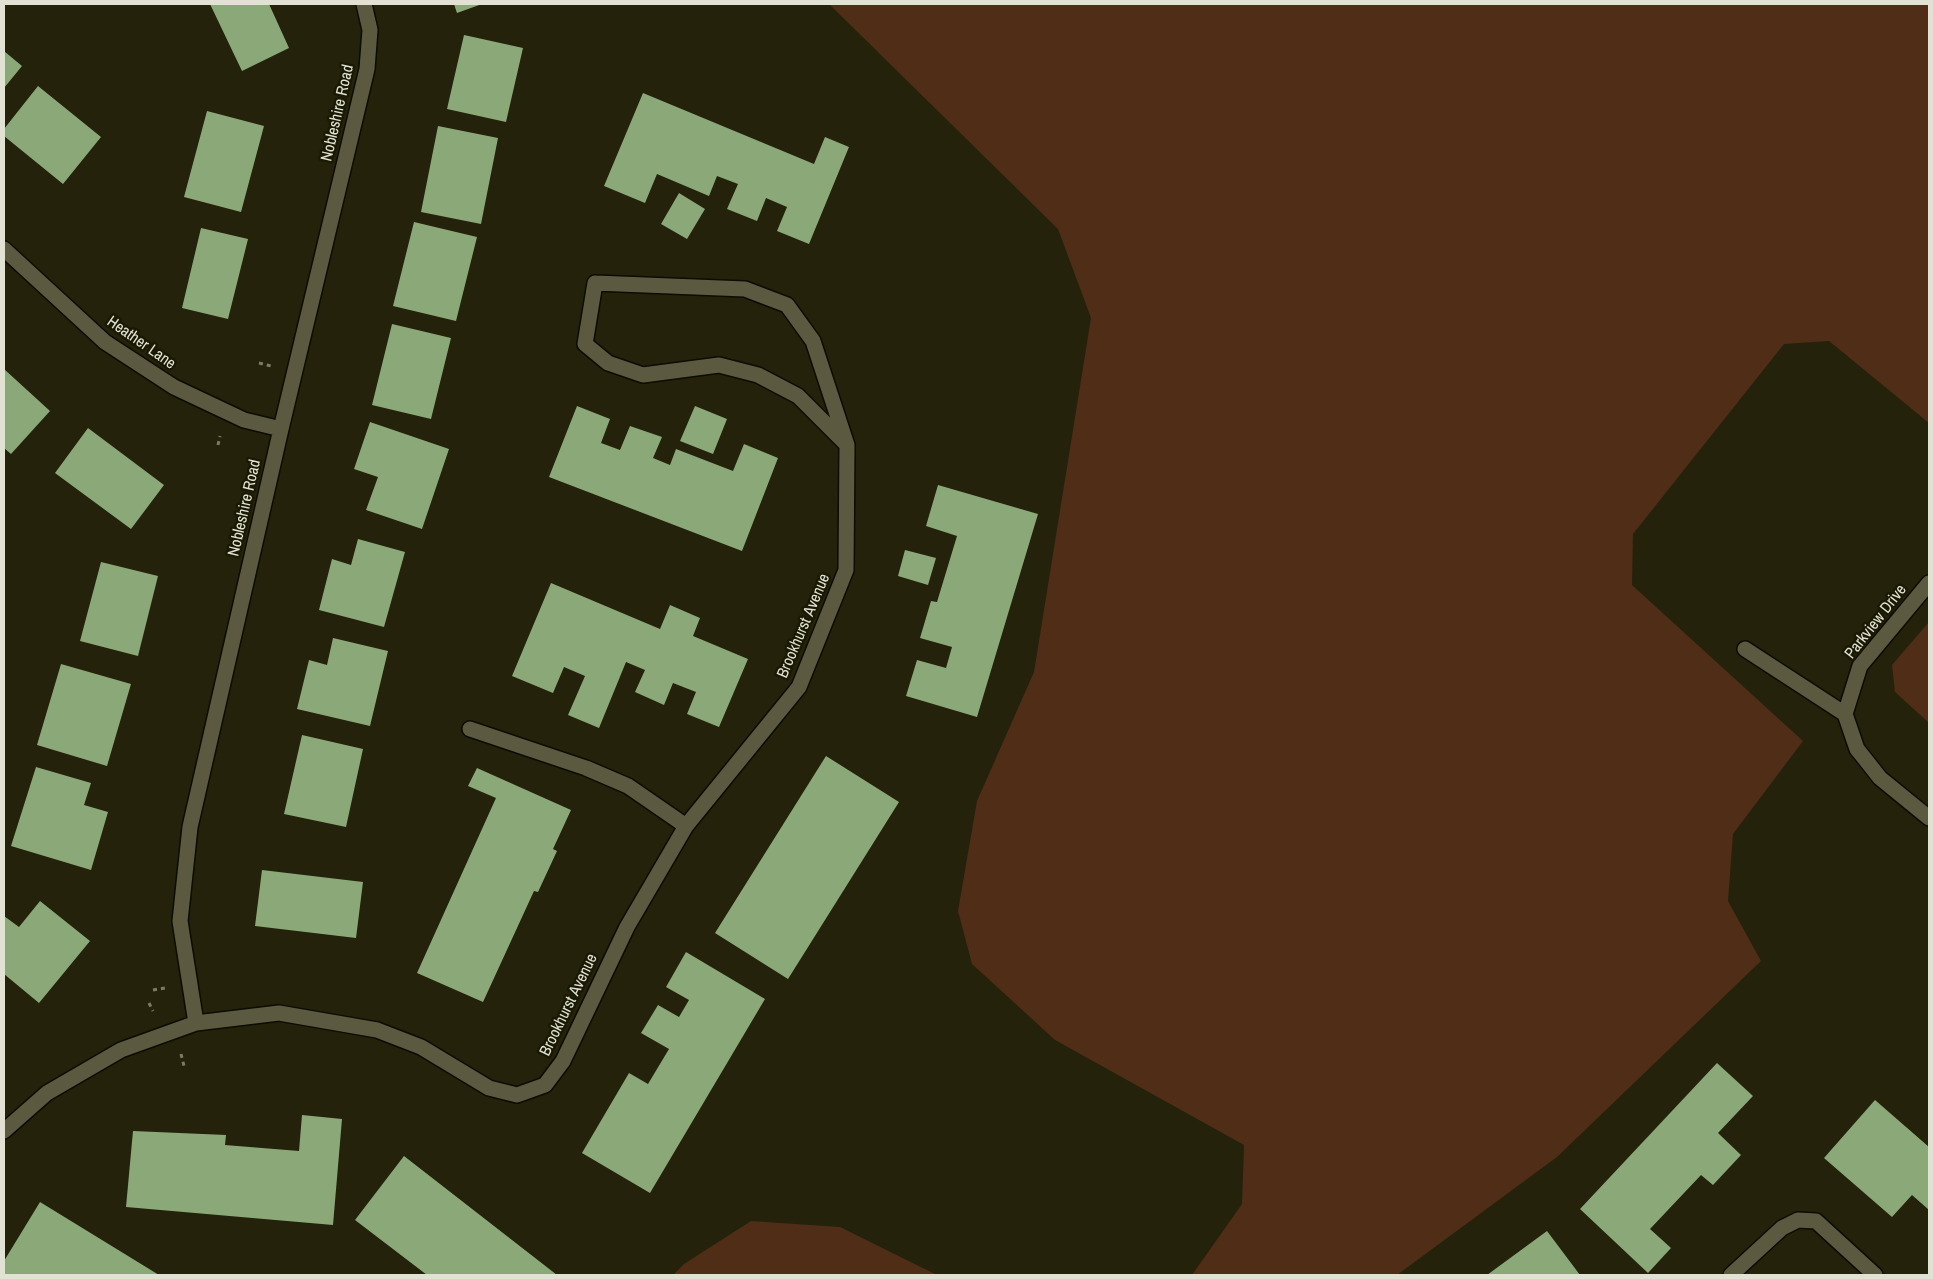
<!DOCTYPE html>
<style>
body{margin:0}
#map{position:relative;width:1933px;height:1279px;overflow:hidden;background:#24220b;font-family:"Archivo Narrow",sans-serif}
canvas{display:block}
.frame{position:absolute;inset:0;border:5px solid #e2e2d4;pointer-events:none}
</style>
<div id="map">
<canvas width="1933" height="1279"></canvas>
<div class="frame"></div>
</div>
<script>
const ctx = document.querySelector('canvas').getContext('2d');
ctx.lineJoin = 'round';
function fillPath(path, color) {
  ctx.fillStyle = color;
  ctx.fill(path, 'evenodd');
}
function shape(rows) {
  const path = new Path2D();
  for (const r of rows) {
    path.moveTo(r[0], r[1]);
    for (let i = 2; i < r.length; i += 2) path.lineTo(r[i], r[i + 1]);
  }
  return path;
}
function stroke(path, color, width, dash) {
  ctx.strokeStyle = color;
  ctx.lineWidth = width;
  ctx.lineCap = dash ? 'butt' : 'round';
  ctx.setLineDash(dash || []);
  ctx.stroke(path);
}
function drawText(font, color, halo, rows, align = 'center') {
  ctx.font = font + ' "Archivo Narrow",sans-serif';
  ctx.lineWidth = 5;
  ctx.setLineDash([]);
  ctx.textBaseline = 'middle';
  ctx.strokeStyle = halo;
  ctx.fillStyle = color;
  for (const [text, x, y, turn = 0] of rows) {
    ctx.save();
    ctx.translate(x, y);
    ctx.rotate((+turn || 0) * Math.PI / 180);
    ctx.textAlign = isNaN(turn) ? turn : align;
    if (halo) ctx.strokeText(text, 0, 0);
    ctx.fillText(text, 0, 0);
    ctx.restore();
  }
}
fillPath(shape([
 [829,4,1929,4,1929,423,1829,341,1784,344,1633,534,1632,585,1803,741,1733,834,1728,901,1761,961,1557,1157,1397,1275,1192,1275,1242,1204,1244,1145,1055,1040,972,964,958,911,977,801,1034,672,1091,318,1058,229],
 [1929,622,1929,723,1895,692,1892,665],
 [751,1221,840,1227,937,1275,673,1275,684,1264]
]), '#4f2d17');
fillPath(shape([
 [210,4,269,4,289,48,242,71],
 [454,4,482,4,457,13],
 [464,35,523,48,506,122,447,109],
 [4,51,22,66,4,88],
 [38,86,101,137,63,184,4,136,4,129],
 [643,93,814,164,825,137,849,147,809,244,777,231,787,207,766,198,757,221,727,209,738,184,717,176,709,196,657,174,645,203,604,186],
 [207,111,264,126,241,212,184,197],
 [438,126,498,138,481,224,421,212],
 [679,193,705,209,687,239,661,224],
 [414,222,477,237,456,321,393,306],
 [201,228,248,239,228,319,182,308],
 [392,324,451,338,431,419,372,405],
 [4,369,50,411,11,454,4,448],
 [577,406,610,419,601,443,620,450,630,426,662,437,653,458,670,465,676,449,733,471,744,444,778,458,742,551,549,477],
 [695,406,727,419,713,454,680,441],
 [370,422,449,449,422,529,366,510,378,477,354,469],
 [88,428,164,485,131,529,55,473],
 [938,485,1038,514,977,717,906,696,917,660,946,668,952,647,920,638,931,601,937,602,957,536,926,526],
 [358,539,405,552,384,627,319,610,332,559,351,565],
 [905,550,936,558,928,585,898,576],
 [101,562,158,576,138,656,80,641],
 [551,583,660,629,670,605,700,618,693,636,748,659,719,727,687,714,696,692,673,683,664,705,635,692,645,670,626,662,599,728,568,715,585,676,564,667,553,693,512,676],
 [333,638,388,651,370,726,297,709,309,660,327,665],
 [61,664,131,684,107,766,37,745],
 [302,735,363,749,346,827,284,814],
 [826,756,899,802,788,979,715,933],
 [36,767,91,783,84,805,108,812,91,870,11,846],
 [477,768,571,810,553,849,557,851,538,892,534,891,483,1002,417,973,496,798,468,786],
 [262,870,363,882,356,938,255,926],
 [40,901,90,941,39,1003,4,974,4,916,19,927],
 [686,952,765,999,650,1193,582,1153,629,1073,648,1084,669,1049,641,1033,658,1005,679,1017,689,1000,666,987],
 [1717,1063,1753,1096,1718,1133,1741,1155,1713,1185,1701,1175,1650,1229,1671,1248,1648,1273,1580,1209],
 [1875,1100,1929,1147,1929,1210,1912,1195,1892,1217,1824,1158],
 [302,1115,342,1119,333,1225,126,1207,133,1131,226,1135,225,1145,299,1151],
 [404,1156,557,1275,427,1275,355,1220],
 [40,1202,159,1275,4,1275,4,1261],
 [1547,1231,1580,1275,1487,1275]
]), '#8ba978');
const service = shape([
 [470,729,586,768,628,786,686,826]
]);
const minor = shape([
 [4,249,105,342,174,387,244,420,281,429],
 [595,283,745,289,787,305,813,341,847,445,798,396,758,375,719,365,643,375,608,363,585,344,595,283],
 [1745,649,1845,714,1857,749,1865,759,1880,778,1929,818],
 [1845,714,1860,666,1929,583],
 [196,1023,180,921,190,827,281,429,367,69,370,30,364,4],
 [4,1131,47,1093,121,1050,196,1023,279,1013,377,1030,421,1047,489,1088,517,1095,545,1085,563,1061,627,927,686,826,799,687,846,570,847,445],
 [1731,1275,1782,1228,1798,1220,1816,1221,1875,1275]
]);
stroke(service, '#0d0c00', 18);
stroke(minor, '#0d0c00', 18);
stroke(shape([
 [259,363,271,366],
 [218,445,220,436],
 [153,990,165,988],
 [149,1003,153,1011],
 [181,1054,184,1066]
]), '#7c7b68', 3, [4, 4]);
stroke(service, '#5b5a41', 15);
stroke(minor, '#5b5a41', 15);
drawText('16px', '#e2e2d4', '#1a1903', [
 ["Nobleshire Road",338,113,-77],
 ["Heather Lane",141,343,35],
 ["Nobleshire Road",245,508,-77],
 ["Parkview Drive",1876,622,-52],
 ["Brookhurst Avenue",804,626,-67],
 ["Brookhurst Avenue",569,1005,-64]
]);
</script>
